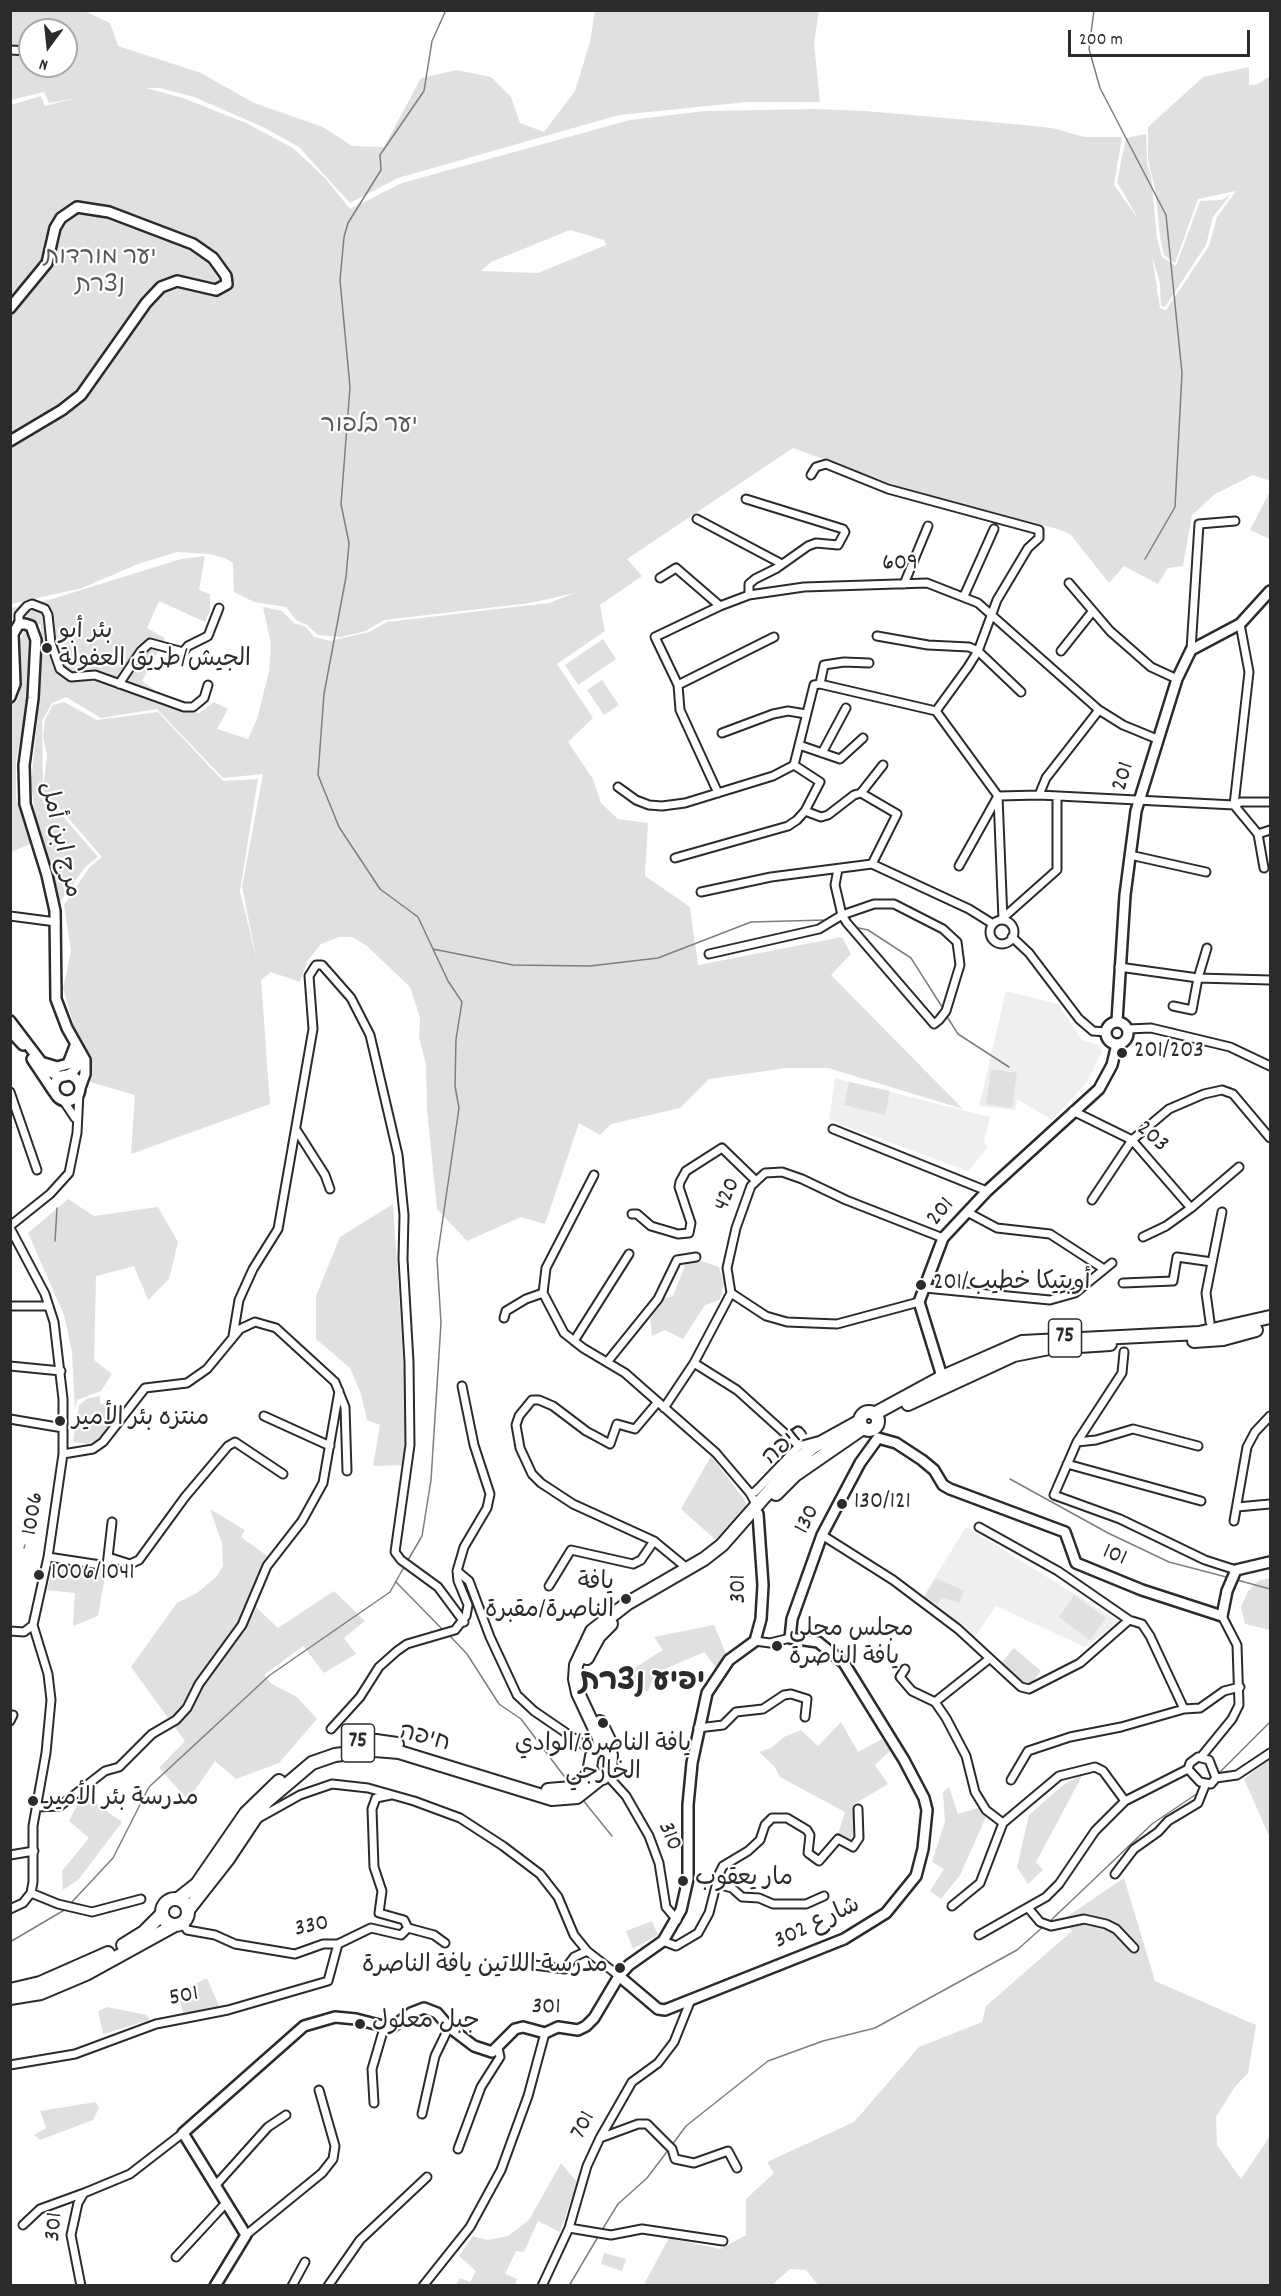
<!DOCTYPE html>
<meta charset="utf-8">
<style>
body{margin:0}
#map{position:relative;width:1281px;height:2296px;overflow:hidden;background:#fff;font-family:Dekko,sans-serif}
canvas{display:block}
.frame{position:absolute;inset:0;border:12px solid #2b2b2b;pointer-events:none}
.north{position:absolute;left:18px;top:18px;width:60px;height:60px;box-sizing:border-box;background:#fff;border:2px solid #aaa;border-radius:50%;rotate:195deg;font-size:16px;font-weight:700;line-height:24px;text-align:center;color:#2b2b2b}
.north::after{content:'';display:block;margin:auto;width:21px;height:27px;background:#2b2b2b;clip-path:polygon(50% 0,100% 100%,50% 72%,0 100%)}
.scale{position:absolute;left:1068px;top:30px;width:182px;height:27px;box-sizing:border-box;border:3px solid #2b2b2b;border-top:0;padding-left:8px;font-size:18px;line-height:21px;white-space:nowrap;color:#2b2b2b;-webkit-text-stroke:4px #fff;paint-order:stroke}
</style>
<div id="map">
<canvas width="1281" height="2296"></canvas>
<div class="frame"></div>
<div class="north">N</div>
<div class="scale">200 m</div>
</div>
<script>
const ctx = document.querySelector('canvas').getContext('2d');
ctx.lineJoin = 'round';
function fillPath(path, color) {
  ctx.fillStyle = color;
  ctx.fill(path, 'evenodd');
}
function shape(rows) {
  const path = new Path2D();
  for (const r of rows) {
    if (r.length === 3) {
      path.moveTo(r[0] + r[2], r[1]);
      path.arc(r[0], r[1], r[2], 0, 2 * Math.PI);
      continue;
    }
    path.moveTo(r[0], r[1]);
    for (let i = 2; i < r.length; i += 2) path.lineTo(r[i], r[i + 1]);
  }
  return path;
}
function stroke(path, color, width, dash) {
  ctx.strokeStyle = color;
  ctx.lineWidth = width;
  ctx.lineCap = dash ? 'butt' : 'round';
  ctx.setLineDash(dash || []);
  ctx.stroke(path);
}
function drawText(font, color, halo, rows, align = 'center') {
  ctx.font = font + ' Dekko,"Playpen Sans Arabic","Playpen Sans Hebrew",sans-serif';
  ctx.lineWidth = 4.5;
  ctx.setLineDash([]);
  ctx.textBaseline = 'middle';
  ctx.strokeStyle = halo;
  ctx.fillStyle = color;
  for (const [text, x, y, turn = 0] of rows) {
    ctx.save();
    ctx.translate(x, y);
    ctx.rotate((+turn || 0) * Math.PI / 180);
    ctx.textAlign = isNaN(turn) ? turn : align;
    if (halo) ctx.strokeText(text, 0, 0);
    ctx.fillText(text, 0, 0);
    ctx.restore();
  }
}
fillPath(shape([
 [1006,991,1058,1004,1082,1040,1099,1045,1102,1052,1087,1082,1052,1120,1017,1099,1015,1110,979,1106],
 [835,1078,990,1117,984,1142,988,1147,968,1171,829,1120],
 [966,1527,1120,1622,1085,1647,996,1606,974,1638,923,1597]
]), '#efefef');
fillPath(shape([
 [11,11,84,11,110,23,118,46,201,73,254,103,323,127,352,146,384,147,421,78,457,70,491,77,511,97,520,123,544,132,575,91,590,42,595,11,819,11,814,43,820,102,747,102,619,115,398,178,350,203,299,147,263,127,194,97,160,88,146,88,183,98,246,123,293,148,324,177,350,209,402,183,630,120,705,111,815,109,865,111,1025,125,1052,128,1084,137,1122,137,1114,185,1139,220,1117,182,1126,138,1146,134,1147,164,1151,175,1157,238,1162,257,1176,266,1200,201,1222,200,1231,194,1213,217,1206,245,1165,307,1161,306,1160,283,1152,256,1160,308,1166,310,1209,246,1217,217,1236,191,1198,199,1175,263,1164,255,1160,237,1155,188,1148,160,1148,127,1203,77,1249,67,1249,85,1258,84,1270,76,1270,481,1253,475,1215,494,1192,515,1183,566,1168,568,1158,584,1124,566,1109,583,1071,535,1061,530,906,489,793,448,627,559,642,576,600,605,605,631,557,664,593,718,568,742,593,779,601,803,618,819,648,823,645,876,690,907,698,965,842,937,851,954,831,975,963,1109,828,1068,787,1068,709,1079,680,1108,611,1124,600,1135,579,1123,545,1224,521,1217,467,1241,437,1209,427,1110,426,1064,419,1038,420,1017,410,987,367,946,352,937,339,937,321,944,308,960,300,982,271,972,261,980,270,1104,131,1154,135,1095,90,1082,63,988,71,952,64,905,89,868,102,857,56,804,43,800,44,804,55,807,98,857,86,866,60,902,35,816,31,783,38,716,41,626,26,615,14,617,11,620,11,608,49,600,181,559,205,556,199,590,210,594,210,610,205,622,159,601,147,628,165,638,142,681,181,709,199,713,214,702,228,709,217,729,248,739,257,719,269,671,271,644,263,607,282,611,294,623,306,627,314,637,330,641,369,632,387,622,549,603,575,593,530,603,384,620,366,631,341,637,318,635,307,625,296,620,286,607,254,602,234,592,233,563,225,558,210,554,177,552,138,564,82,588,11,604,11,105,41,96,45,106,76,98,49,103,44,92,11,100],
 [30,30,66,30,66,66,30,66],
 [570,230,604,240,606,245,538,273,481,271,491,262],
 [66,697,101,718,157,709,223,778,263,774,242,887,257,961,240,891,258,779,223,781,158,712,97,720,64,702,53,705,45,720,43,736,47,756,43,789,42,721,52,703],
 [1270,491,1270,539,1250,530],
 [29,632,31,685,16,762,16,797,33,843,11,852,11,705,17,701,20,692,20,641,23,633],
 [603,639,616,659,578,685,565,665],
 [602,680,619,705,604,715,587,690],
 [991,1069,1017,1073,1012,1108,986,1104],
 [849,1082,890,1091,885,1115,844,1105],
 [68,1199,94,1216,158,1207,178,1242,169,1279,148,1300,134,1266,96,1276,94,1360,112,1374,101,1391,77,1400,75,1409,72,1352,64,1315,28,1233],
 [393,1204,410,1465,373,1466,380,1425,367,1420,361,1394,350,1368,316,1339,316,1296,340,1237],
 [702,1261,719,1267,724,1283,720,1300,705,1305,683,1339,665,1330,652,1336,650,1319,665,1298,673,1296,686,1263],
 [100,1396,100,1404,123,1405,100,1438,88,1444,73,1442,79,1405,88,1398],
 [711,1456,745,1500,746,1508,718,1542,681,1509],
 [210,1509,245,1530,241,1537,273,1560,256,1607,278,1628,334,1591,365,1621,344,1638,356,1654,324,1673,303,1646,264,1675,272,1684,297,1697,317,1719,279,1763,236,1779,215,1761,188,1800,159,1768,185,1741,131,1667,177,1603,197,1593,216,1577,223,1566,222,1543],
 [54,1562,106,1571,98,1616,73,1626,75,1593,47,1590],
 [936,1578,964,1591,959,1603,942,1597,937,1604,925,1597],
 [1270,1578,1270,1630,1245,1624,1241,1607,1248,1591,1258,1581],
 [1074,1595,1106,1618,1090,1640,1059,1617],
 [714,1625,727,1656,717,1669,704,1652,656,1673,648,1691,640,1693,625,1674,663,1650,654,1637],
 [1014,1648,1041,1671,1029,1686,1001,1663],
 [841,1722,858,1752,882,1739,890,1751,875,1765,888,1784,854,1804,853,1835,850,1841,838,1834,845,1812,780,1777,774,1766,759,1752,771,1748,784,1737,801,1730,818,1746],
 [1270,1759,1270,1838,1244,1779],
 [1083,1774,1036,1862,1043,1870,1028,1884,1017,1867,1029,1815,1062,1786],
 [949,1787,958,1814,981,1807,986,1817,960,1875,941,1899,930,1891,944,1869,932,1862,945,1821,943,1792],
 [83,1794,122,1822,79,1879,63,1890,62,1871,89,1838,69,1821],
 [1124,1878,1155,1981,1256,2025,1248,2073,1234,2088,1216,2117,1217,2145,1241,2179,1270,2136,1270,2285,819,2286,806,2270,790,2269,772,2285,643,2286,669,2238,720,2249,746,2235,746,2199,774,2173,767,2162,854,2122,919,2047,982,2022,986,2006,1072,1931,1062,1920],
 [652,1921,658,1935,633,1949,626,1931],
 [207,1978,219,2006,184,2015,180,2001,185,1998,187,1988],
 [107,2007,147,2015,150,2020,103,2034,98,2011],
 [96,2102,99,2108,93,2120,40,2140,34,2135,46,2128,40,2111],
 [561,2163,577,2182,560,2232,538,2221,524,2252,516,2251,505,2274,517,2279,515,2285,456,2285,460,2278,470,2282,476,2271,459,2256,473,2236,488,2240,508,2236,529,2220],
 [604,2253,626,2259,622,2271,601,2264]
]), '#e0e0e0');
stroke(shape([
 [1094,10,1089,49,1100,88,1166,215,1182,373,1175,507,1145,559],
 [854,927,868,930,911,958,944,1010],
 [433,949,513,965,590,966,658,958,751,922,826,920],
 [946,1015,958,1034,1009,1067],
 [55,1241,57,1208],
 [1010,1479,1108,1533,1169,1562,1230,1578],
 [24,1548,25,1545],
 [408,1560,422,1536,431,1480,441,1323,437,1259,459,1108,455,1086,456,1039,462,1002,448,981,418,917,380,889,339,827,318,775,324,694,346,577,349,543,341,504,350,387,340,280,344,237,348,223,381,170,380,155,424,91,432,41,446,10],
 [1237,1580,1270,1589],
 [396,1582,443,1630],
 [449,1635,467,1654,499,1704,521,1719,570,1784],
 [1219,1773,1270,1722],
 [582,1799,612,1836],
 [71,1903,113,1858,149,1787,270,1675,390,1592,404,1567],
 [1048,1923,1152,1824,1198,1793],
 [10,1942,66,1909],
 [672,2145,686,2126,768,2061,823,2041,875,2028,1017,1950,1044,1926],
 [602,2230,618,2204,647,2178,669,2149],
 [569,2286,599,2235]
]), '#7e7e7e', 1.5);
const street = shape([
 [10,50,30,51],
 [811,475,816,467,826,464,888,489,1039,530,1039,538,1028,548,997,600,978,651,968,667,936,711],
 [746,499,843,529,845,532,838,545,816,543,808,546,777,568,755,579,749,584,749,595],
 [697,519,782,564],
 [660,578,676,568,720,606],
 [1069,583,1110,631,1151,667,1177,679],
 [904,584,928,526],
 [964,596,994,529],
 [19,624,19,615,27,606,32,604,45,609,48,615,51,643,60,669,71,677,95,675,184,707,193,707,204,698,208,685],
 [1240,624,1249,672,1234,805,1241,802,1270,802],
 [877,636,928,645,969,647,978,651,1021,692],
 [1191,650,1199,524,1235,521],
 [1061,651,1092,612],
 [119,684,141,651,150,643,183,652,188,646,208,636,219,608],
 [820,684,824,665,844,662,869,663],
 [678,685,655,637,720,606,749,595,804,587,927,583,978,603,1099,710,1123,725,1157,739],
 [722,733,773,714,788,711,806,714],
 [799,745,840,759,863,738],
 [822,753,846,708],
 [618,787,636,800,649,805,662,806,685,803,773,776,794,765,814,685,820,684,936,711,998,796,1003,920],
 [718,793,680,710,678,685,774,637],
 [861,793,883,765],
 [1039,795,1234,805,1258,834,1264,868],
 [805,811,821,817,828,815,854,795,861,793,897,814,872,864],
 [1258,834,1270,830],
 [1130,855,1206,872],
 [675,858,788,826,797,820,805,811,820,782,794,765],
 [959,866,998,796,1039,795,1046,778,1099,710],
 [701,892,771,877,872,864,969,909,993,924],
 [10,916,56,922],
 [1003,918,1057,870,1057,797],
 [1002,932,12],
 [1012,937,1029,953,1079,1019,1093,1031,1106,1032],
 [709,954,819,929,842,915,874,904,894,904,943,929,957,942,960,965,946,1011,939,1020,934,1024,847,923,842,915,835,885,838,869],
 [1119,967,1198,978,1270,980],
 [1173,1006,1192,1010,1198,978,1207,948],
 [1128,1029,1151,1028,1230,1047,1270,1066],
 [10,1092,37,1170],
 [63,1100,75,1118],
 [1073,1111,1132,1140,1191,1208],
 [833,1129,987,1191],
 [297,1131,325,1175,330,1189],
 [594,1175,546,1268,543,1293,564,1333,583,1348,625,1373,716,1453,750,1493],
 [1092,1200,1132,1140,1169,1109,1204,1094,1222,1090,1233,1094,1270,1138],
 [967,1212,997,1228,1050,1234,1104,1269],
 [632,1214,637,1214,651,1226,678,1234,689,1233,691,1223,679,1187,680,1182,686,1171,722,1148,755,1180],
 [10,1226,50,1194,69,1173,77,1133,79,1093],
 [10,1228,45,1294,54,1322,63,1399,63,1454,48,1557,33,1625,48,1674,51,1700,46,1753,33,1826,33,1882,31,1893,23,1903,10,1909],
 [1143,1237,1166,1226,1191,1208,1239,1167],
 [1123,1283,1173,1281,1177,1257,1212,1262],
 [925,1288,1050,1300,1075,1293,1112,1263],
 [731,1293,766,1316,787,1322,837,1324,919,1302],
 [10,1306,49,1306],
 [504,1318,506,1311,526,1299,543,1293],
 [1210,1322,1206,1293,1222,1212],
 [233,1336,239,1300,253,1269,278,1229,313,1029,309,976,316,965,322,965,351,998,370,1035,398,1155,404,1215,403,1259,409,1362,410,1445,395,1552,401,1560,438,1587,464,1622],
 [574,1341,629,1254],
 [1124,1352,1122,1373,1077,1442,1054,1495,1120,1519,1205,1560,1236,1570],
 [608,1361,658,1299,677,1260,696,1257],
 [694,1363,737,1390,799,1446],
 [10,1366,61,1371],
 [657,1403,635,1429,617,1424,610,1444,586,1431,553,1406,539,1400,532,1400,519,1416,516,1425,520,1448,532,1474,541,1483,573,1504,654,1541,688,1569],
 [664,1408,694,1363,731,1293,727,1268,736,1228,751,1186,765,1173,782,1172,802,1179,846,1200,943,1238],
 [264,1416,330,1446],
 [10,1419,63,1428],
 [1077,1442,1096,1440,1133,1429,1198,1446],
 [63,1454,93,1449,103,1442,145,1388,187,1383,207,1369,240,1329,255,1322,276,1328,335,1382,345,1407,347,1471],
 [1067,1464,1201,1501],
 [757,1506,750,1493,755,1492,799,1446,817,1441],
 [1237,1507,1270,1504],
 [1234,1521,1247,1447,1255,1432,1270,1416],
 [979,1527,1058,1571,1129,1620,1142,1624,1150,1636,1184,1709,1200,1708,1224,1691,1240,1687],
 [822,1535,893,1580,958,1629,1021,1687,1029,1689,1080,1663,1129,1620],
 [48,1557,107,1566,112,1522],
 [108,1557,130,1564,139,1560,185,1497,228,1446,235,1442,283,1474],
 [457,1571,469,1581,490,1637,517,1695,534,1711,594,1752],
 [549,1586,571,1550,633,1564,641,1560,654,1541],
 [10,1631,24,1632,33,1625],
 [755,1641,770,1643,790,1638],
 [905,1669,900,1677,912,1691,935,1702,946,1718,966,1756,975,1792,986,1810,1003,1823],
 [935,1702,989,1659],
 [10,1715,13,1715,10,1721],
 [698,1728,723,1725,736,1712,763,1709,784,1695,791,1694,807,1699,805,1717],
 [331,1729,360,1697,379,1667,397,1651,407,1644,455,1630,466,1616,468,1605,458,1581,457,1571,464,1547,487,1508,490,1494,474,1445,462,1386],
 [1198,1757,1209,1760,1216,1778,1211,1784,1200,1782,1188,1769,1190,1763,1198,1757],
 [1201,1757,1232,1719,1239,1705,1237,1645,1222,1616],
 [607,1775,626,1796,649,1836,659,1863,666,1907,677,1920],
 [1216,1778,1237,1775,1270,1753],
 [1011,1780,1028,1751,1070,1737,1121,1727,1184,1709],
 [391,1795,376,1798,372,1809,374,1867,382,1891,379,1913,404,1920,408,1928],
 [37,1807,60,1806,105,1771,119,1767,152,1734,176,1720,187,1708,199,1684,242,1625,267,1566,302,1521,323,1483,339,1391],
 [257,1819,300,1795,332,1784,368,1788,414,1801,460,1818,503,1846,540,1874,558,1897,574,1935,587,1951,619,1976],
 [10,1855,34,1851],
 [1115,1874,1134,1849,1158,1832,1168,1821,1198,1803,1206,1783],
 [717,1884,732,1888,742,1897,759,1898,773,1904,806,1904,824,1896],
 [31,1893,58,1904,92,1912,141,1899],
 [952,1906,980,1883,1003,1823,1059,1776,1095,1767,1103,1771,1125,1801],
 [1029,1909,1040,1922,1051,1926,1084,1919,1106,1924,1116,1929,1134,1948],
 [183,1922,187,1930,215,1935,235,1944,295,1954,323,1944,338,1944,371,1928,401,1935,408,1928,434,1935,445,1943],
 [979,1935,1046,1897,1059,1884,1095,1831,1125,1801,1188,1769],
 [663,1941,676,1946,698,1933,709,1913,719,1874,723,1866,748,1851,760,1840,765,1825,772,1818,787,1818,807,1830,810,1835,808,1853,819,1861,838,1839,853,1847,859,1838,858,1809],
 [534,1965,565,1969,574,1957,587,1951],
 [10,2065,75,2054,156,2024,228,2010,328,1981,338,1944],
 [374,2103,372,2069,384,2028],
 [422,2114,435,2056,449,2027],
 [600,2138,638,2124,647,2124,672,2149,675,2159,694,2163,728,2151,737,2168],
 [458,2149,481,2087,500,2057,498,2048],
 [215,2186,268,2127,286,2115],
 [23,2225,40,2209,84,2193],
 [569,2228,611,2235,642,2229,723,2241],
 [246,2235,322,2173,333,2159,335,2146,319,2090],
 [176,2257,226,2203],
 [81,2286,71,2235,78,2203,84,2193,130,2174,183,2133],
 [292,2286,305,2262],
 [328,2286,360,2240,427,2177],
 [423,2286,470,2227,501,2170,528,2096,545,2033],
 [542,2286,569,2228,587,2166,600,2138,632,2082,658,2063,674,2042,690,2002]
]);
const secondary = shape([
 [10,308,47,263,55,228,61,218,77,207,109,212,193,244,213,258,226,276,227,284,216,290,177,281,161,287,146,303,81,395,62,410,10,441],
 [10,697,15,684,13,634,19,624,25,624,31,626,36,640,33,698,24,765,25,804,47,875,55,911,56,999,67,1028,85,1060,85,1074,80,1088],
 [10,1021,48,1071,61,1077],
 [1117,1021,1125,895,1136,811,1177,679,1191,650,1240,624,1270,591],
 [1117,1033,11],
 [10,1031,23,1045],
 [32,1059,54,1092],
 [44,1063,57,1067,68,1064,75,1046],
 [67,1088,13],
 [65,1076,72,1073,78,1065,76,1049],
 [944,1383,919,1302,943,1238,987,1191,1099,1089,1112,1065,1117,1044],
 [878,1438,896,1443,922,1460,934,1470,943,1485,950,1489,1065,1532,1076,1563,1142,1590,1222,1616,1227,1591,1236,1570,1270,1562],
 [619,1976,658,2009,665,2010,844,1939,886,1913,916,1876,923,1849,927,1810,924,1798,904,1760,844,1663,818,1642,790,1638,792,1619,822,1535,860,1463,878,1438],
 [215,2286,246,2235,183,2133,304,2026,335,2017,356,2019,391,2028,411,2013,424,2008,437,2013,449,2027,474,2046,492,2052,515,2029,523,2027,545,2033,558,2027,578,2030,586,2026,594,2018,619,1976,629,1965,663,1941,681,1910,688,1879,688,1805,692,1763,707,1693,729,1660,755,1641,761,1619,763,1585,758,1514]
]);
const highway = shape([
 [1194,1341,1223,1339,1256,1330],
 [908,1404,1014,1355,1049,1348,1110,1344],
 [869,1421,9],
 [874,1414,942,1377,1022,1342,1199,1333,1270,1317],
 [776,1494,795,1475,863,1428],
 [587,1658,599,1636,611,1624],
 [600,1722,609,1740,610,1752],
 [358,1743,376,1741,397,1744],
 [598,1748,607,1750,611,1755,610,1770,603,1778,594,1776,590,1767,592,1756,598,1748],
 [600,1748,599,1738,578,1693,575,1679,576,1665,592,1631,628,1603,704,1559,722,1545,794,1463,813,1447,860,1421],
 [548,1790,572,1788,582,1782,590,1771],
 [175,1912,13],
 [178,1899,197,1884,246,1813,279,1781],
 [188,1910,228,1859,266,1802,312,1763,335,1755,375,1750,399,1752,552,1799,577,1797,601,1778],
 [123,1945,144,1932,162,1914],
 [10,1990,40,1983,108,1953],
 [10,1998,41,1993,86,1974,175,1925]
]);
stroke(street, '#2b2b2b', 11);
stroke(secondary, '#2b2b2b', 14);
stroke(highway, '#2b2b2b', 16);
stroke(street, '#fff', 7);
stroke(secondary, '#fff', 9);
stroke(highway, '#fff', 12);
for (const [x, y, r, color] of [
 [47,648,6,"#2b2b2b"],
 [1122,1053,6,"#2b2b2b"],
 [921,1285,6,"#2b2b2b"],
 [60,1421,6,"#2b2b2b"],
 [842,1504,6,"#2b2b2b"],
 [39,1575,6,"#2b2b2b"],
 [626,1599,6,"#2b2b2b"],
 [777,1646,6,"#2b2b2b"],
 [603,1723,6,"#2b2b2b"],
 [33,1801,6,"#2b2b2b"],
 [683,1881,6,"#2b2b2b"],
 [620,1968,6,"#2b2b2b"],
 [360,2024,6,"#2b2b2b"]
]) {
  const dot = new Path2D();
  dot.arc(x, y, r, 0, 2 * Math.PI);
  ctx.fillStyle = color;
  ctx.fill(dot);
  stroke(dot, '#fff', 2);
}
for (const [x, y, w] of [
 [1065,1338,33],
 [358,1743,33]
]) {
  const box = new Path2D();
  box.roundRect(x - w / 2, y - 19, w, 38, 4.5);
  ctx.fillStyle = '#fff';
  ctx.fill(box);
  stroke(box, '#2b2b2b', 1.5);
}
drawText('bold 22px', '#2b2b2b', null, [
 ["75",1065,1338],
 ["75",358,1743]
]);
drawText('24px', '#585858', '#fff', [
 ["יער מורדות",100,260],
 ["נצרת",100,288],
 ["יער בלפור",369,428]
]);
drawText('24px', '#2b2b2b', '#fff', [
 ["609",900,565,-1],
 ["201",1125,777,-73],
 ["مرج ابن أمل",58,840,77],
 ["203",1151,1138,42],
 ["420",729,1195,-66],
 ["201",942,1213,-50],
 ["חיפה",787,1446,-40],
 ["1006",35,1514,-81],
 ["130",809,1520,-64],
 ["101",1114,1557,22],
 ["301",741,1589,-90],
 ["חיפה",424,1740,15],
 ["310",668,1837,67],
 ["شارع 302",818,1925,-25],
 ["330",312,1928,-12],
 ["501",184,1998,-11],
 ["301",546,2009,1],
 ["701",585,2126,-63],
 ["301",56,2227,-85]
]);
drawText('24px', '#2b2b2b', '#fff', [
 ["بئر أبو",59,634],
 ["الجيش/طريق العفولة",59,662],
 ["201/203",1134,1053],
 ["أوبتيكا خطيب/201",933,1285],
 ["منتزه بئر الأمير",72,1421],
 ["130/121",854,1504],
 ["1006/1041",51,1575],
 ["يافة",614,1585,"right"],
 ["الناصرة/مقبرة",614,1613,"right"],
 ["مجلس محلي",789,1632],
 ["يافة الناصرة",789,1660],
 ["يافة الناصرة/الوادي",603,1747,"center"],
 ["الخارجي",603,1775,"center"],
 ["مدرسة بئر الأمير",45,1801],
 ["مار يعقوب",695,1881],
 ["مدرسة اللاتين يافة الناصرة",608,1968,"right"],
 ["جبل معلول",372,2024]
], 'left');
drawText('bold 30px', '#2b2b2b', '#fff', [
 ["יפיע נצרת",642,1685]
]);
</script>
